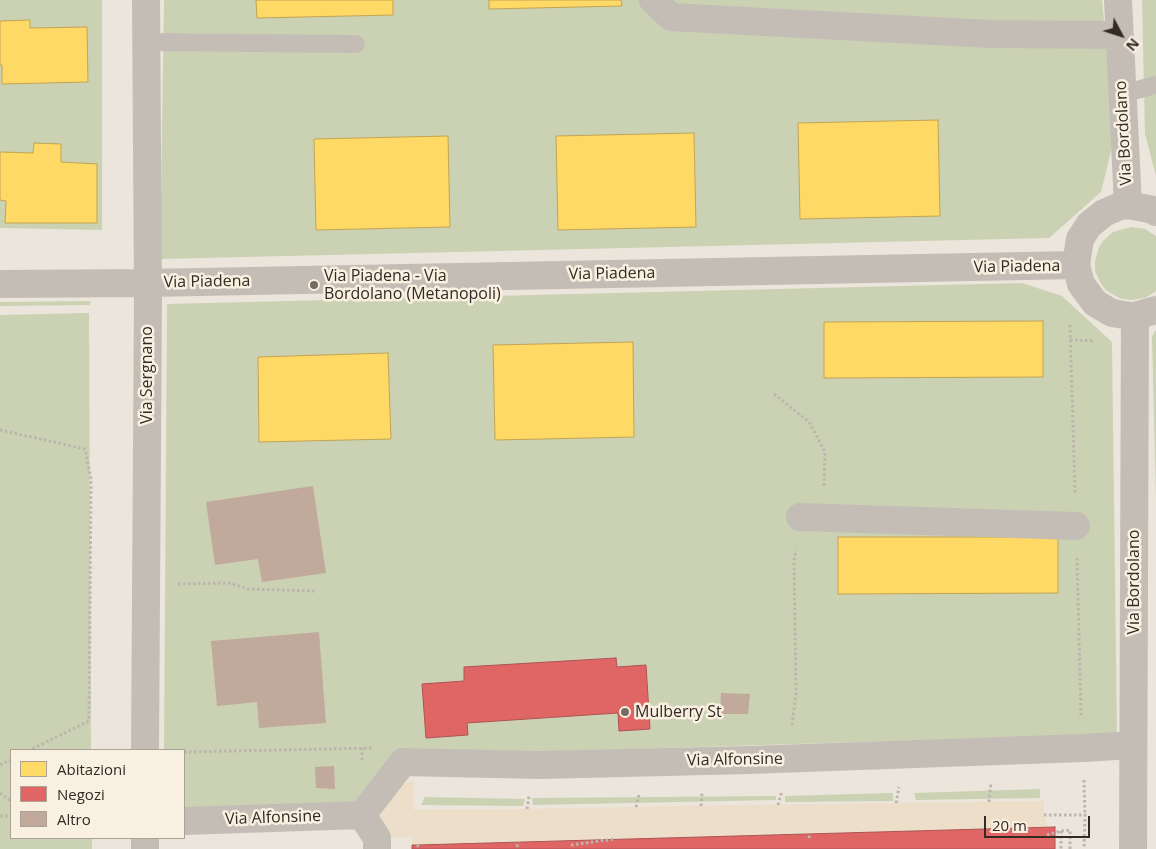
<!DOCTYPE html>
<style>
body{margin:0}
#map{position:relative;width:1156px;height:849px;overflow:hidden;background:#ece5db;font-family:"Open Sans",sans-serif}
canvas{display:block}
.legend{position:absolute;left:10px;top:749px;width:175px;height:90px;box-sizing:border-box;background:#faf0e1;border:1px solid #aba195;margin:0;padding:6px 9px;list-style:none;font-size:15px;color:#342a24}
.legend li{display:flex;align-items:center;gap:10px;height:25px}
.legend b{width:25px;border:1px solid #aba195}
.north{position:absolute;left:1096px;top:10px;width:50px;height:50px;-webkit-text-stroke:4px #faf0e1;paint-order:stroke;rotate:130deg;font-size:14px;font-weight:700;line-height:20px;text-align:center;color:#342a24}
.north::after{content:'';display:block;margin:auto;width:18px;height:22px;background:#342a24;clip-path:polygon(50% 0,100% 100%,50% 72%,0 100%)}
.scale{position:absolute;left:984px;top:816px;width:106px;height:22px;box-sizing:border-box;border:2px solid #342a24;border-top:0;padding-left:6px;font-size:15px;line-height:18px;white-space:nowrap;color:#342a24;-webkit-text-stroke:4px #faf0e1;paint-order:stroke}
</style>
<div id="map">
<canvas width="1156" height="849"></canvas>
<ul class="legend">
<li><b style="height:14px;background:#ffd966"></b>Abitazioni</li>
<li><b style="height:14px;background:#e06666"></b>Negozi</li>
<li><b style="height:14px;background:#c1a99b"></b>Altro</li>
</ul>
<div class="north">N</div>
<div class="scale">20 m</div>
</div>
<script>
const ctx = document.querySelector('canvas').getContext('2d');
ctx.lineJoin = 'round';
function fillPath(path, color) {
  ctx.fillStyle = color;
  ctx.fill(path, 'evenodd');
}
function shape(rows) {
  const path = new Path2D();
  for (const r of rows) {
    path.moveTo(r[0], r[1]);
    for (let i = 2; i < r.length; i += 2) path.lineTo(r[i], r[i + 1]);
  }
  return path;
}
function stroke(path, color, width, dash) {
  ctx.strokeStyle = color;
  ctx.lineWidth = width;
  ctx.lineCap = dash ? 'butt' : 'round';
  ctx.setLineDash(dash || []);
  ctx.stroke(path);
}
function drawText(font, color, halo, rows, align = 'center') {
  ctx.font = font + ' "Open Sans",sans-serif';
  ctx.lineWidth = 5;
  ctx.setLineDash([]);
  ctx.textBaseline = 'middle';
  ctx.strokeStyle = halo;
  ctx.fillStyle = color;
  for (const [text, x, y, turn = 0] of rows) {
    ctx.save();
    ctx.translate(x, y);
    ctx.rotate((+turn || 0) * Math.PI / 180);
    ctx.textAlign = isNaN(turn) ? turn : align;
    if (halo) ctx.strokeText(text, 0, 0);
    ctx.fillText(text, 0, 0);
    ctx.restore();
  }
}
fillPath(shape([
 [0,0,102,0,102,230,0,228],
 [164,0,1102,0,1115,135,1101,192,1049,238,160,259],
 [1142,0,1156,0,1156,176,1145,134],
 [1131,227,1145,229,1156,236,1156,291,1145,298,1131,300,1119,298,1107,291,1101,284,1095,271,1095,261,1099,247,1103,241,1113,232],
 [1022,283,1062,296,1112,342,1117,734,405,756,367,804,184,808,184,750,164,750,167,304],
 [91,301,90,305,0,306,0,302],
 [89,313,91,750,11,750,11,838,92,838,92,849,0,849,0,315],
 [1156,330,1156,499,1152,336],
 [1040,789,1040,798,916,800,914,793],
 [893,793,893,801,785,802,785,796],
 [776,796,776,800,533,805,532,798],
 [425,797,525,799,523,806,421,805]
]), '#cbd2b4');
fillPath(shape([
 [414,781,414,810,527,809,677,806,1044,801,1044,815,1047,827,412,845,412,837,390,838,377,810,388,788]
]), '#ecdec9');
const homes = shape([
 [256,0,393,0,393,15,257,18,256,0],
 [489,0,621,0,622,6,489,9,489,0],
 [30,20,30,28,87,27,88,82,2,84,2,65,0,65,0,21,30,20],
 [938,120,940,216,800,219,798,123,938,120],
 [694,133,696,227,558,230,556,136,694,133],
 [448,136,450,227,316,230,314,139,448,136],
 [34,143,61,144,61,162,97,164,97,223,5,223,6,201,0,200,0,152,33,153,34,143],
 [1043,321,1043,377,824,378,824,322,1043,321],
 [633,342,634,437,495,440,493,345,633,342],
 [388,353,391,439,259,442,258,357,388,353],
 [838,537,1058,537,1058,593,838,594,838,537]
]);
fillPath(homes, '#ffd966');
stroke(homes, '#c2a452', 1);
const shops = shape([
 [616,658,617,667,646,665,650,729,619,731,618,713,467,723,468,735,426,738,422,684,464,681,464,667,616,658],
 [1055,827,1055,849,412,849,412,845,417,845,1055,827]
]);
fillPath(shops, '#e06666');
stroke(shops, '#ac5452', 1);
fillPath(shape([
 [313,486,326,573,262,582,258,559,215,565,206,502],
 [319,632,326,723,259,728,257,702,217,706,211,641],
 [721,693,750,694,748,714,720,714],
 [334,766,335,789,316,788,315,767]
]), '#c1a99b');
stroke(shape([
 [1070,325,1075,494],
 [1070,340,1095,341],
 [774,394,809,422,825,452,824,487],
 [0,430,85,449,91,479,89,721,30,750],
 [1077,558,1081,716],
 [178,584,230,583,247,589,316,591],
 [792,725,796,694,794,561,796,550],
 [184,752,373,748],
 [362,760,362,748],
 [0,765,11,760],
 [1084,780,1085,815],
 [0,793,11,801],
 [989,802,991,782],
 [896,803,899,787],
 [778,805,782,791],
 [701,806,702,793],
 [636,807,639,795],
 [527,809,529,796],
 [1044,815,1085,815,1084,849],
 [0,816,11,816],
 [1027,828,1028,832],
 [1061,831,1061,849],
 [1047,835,1061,831,1070,830,1070,849],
 [809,838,810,834],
 [417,845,419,847],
 [571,845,614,839],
 [517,847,518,842]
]), '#bdb5ad', 3, [2.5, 2.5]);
stroke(shape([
 [146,42,356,44],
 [1122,94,1156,85]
]), '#c4bdb5', 18);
stroke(shape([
 [653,0,671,17,990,34,1119,35],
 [1118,0,1128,205],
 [1156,212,1154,210,1128,205,1120,206,1104,213,1089,225,1080,239,1076,265,1081,284,1095,303,1112,313,1130,316,1135,316,1156,310],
 [0,284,148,283,1076,265],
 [800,517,1076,526],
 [145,750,148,295,146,0],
 [362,815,403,762,539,765,749,760,1083,748,1133,745],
 [362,815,377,838,377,849],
 [184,821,362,815],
 [145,849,145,838],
 [1133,849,1135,316]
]), '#c4bdb5', 28);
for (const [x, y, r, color] of [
 [314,285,5,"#746b64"],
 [625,712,5,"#746b64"]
]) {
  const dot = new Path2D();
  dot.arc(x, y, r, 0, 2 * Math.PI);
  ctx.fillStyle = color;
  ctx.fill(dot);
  stroke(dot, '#faf0e1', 2);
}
drawText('16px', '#342a24', '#faf0e1', [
 ["Via Bordolano",1124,133,-93],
 ["Via Piadena",1017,267,-1],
 ["Via Piadena",612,274,-1],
 ["Via Piadena",207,282,-1],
 ["Via Sergnano",147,375,-90],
 ["Via Bordolano",1134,582,-90],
 ["Via Alfonsine",735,760,-1],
 ["Via Alfonsine",273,818,-2]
]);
drawText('16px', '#342a24', '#faf0e1', [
 ["Via Piadena - Via",324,276],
 ["Bordolano (Metanopoli)",324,294],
 ["Mulberry St",635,712]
], 'left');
</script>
